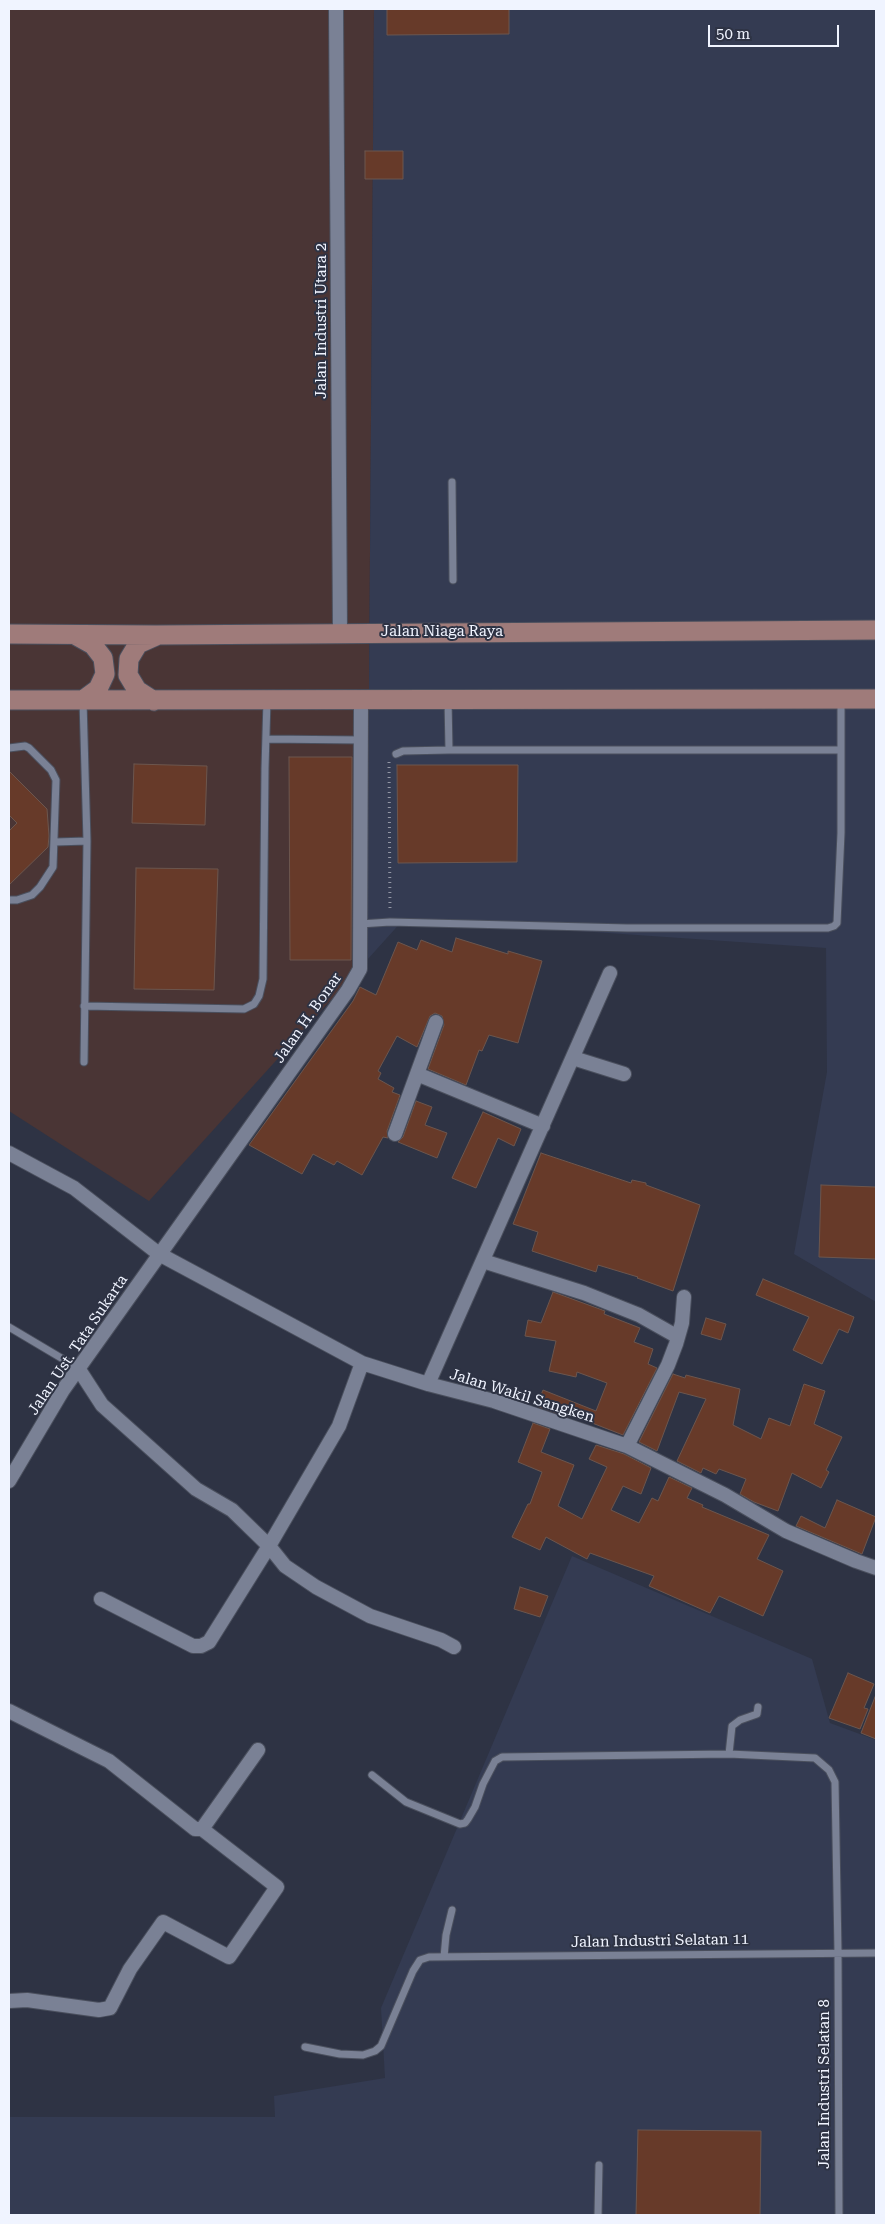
<!DOCTYPE html>
<style>
body{margin:0}
#map{position:relative;width:885px;height:2224px;overflow:hidden;background:#2e3344;font-family:"Roboto Serif",serif}
canvas{display:block}
.frame{position:absolute;inset:0;border:10px solid #f0f4ff;pointer-events:none}
.scale{position:absolute;left:708px;top:25px;width:131px;height:22px;box-sizing:border-box;border:2px solid #f0f4ff;border-top:0;padding-left:6px;font-size:15px;line-height:18px;white-space:nowrap;color:#f0f4ff;-webkit-text-stroke:4px #2e3344;paint-order:stroke}
</style>
<div id="map">
<canvas width="885" height="2224"></canvas>
<div class="frame"></div>
<div class="scale">50 m</div>
</div>
<script>
const ctx = document.querySelector('canvas').getContext('2d');
ctx.lineJoin = 'round';
function fillPath(path, color) {
  ctx.fillStyle = color;
  ctx.fill(path, 'evenodd');
}
function shape(rows) {
  const path = new Path2D();
  for (const r of rows) {
    path.moveTo(r[0], r[1]);
    for (let i = 2; i < r.length; i += 2) path.lineTo(r[i], r[i + 1]);
  }
  return path;
}
function stroke(path, color, width, dash) {
  ctx.strokeStyle = color;
  ctx.lineWidth = width;
  ctx.lineCap = dash ? 'butt' : 'round';
  ctx.setLineDash(dash || []);
  ctx.stroke(path);
}
function drawText(font, color, halo, rows, align = 'center') {
  ctx.font = font + ' "Roboto Serif",serif';
  ctx.lineWidth = 4;
  ctx.setLineDash([]);
  ctx.textBaseline = 'middle';
  ctx.strokeStyle = halo;
  ctx.fillStyle = color;
  for (const [text, x, y, turn = 0] of rows) {
    ctx.save();
    ctx.translate(x, y);
    ctx.rotate((+turn || 0) * Math.PI / 180);
    ctx.textAlign = isNaN(turn) ? turn : align;
    if (halo) ctx.strokeText(text, 0, 0);
    ctx.fillText(text, 0, 0);
    ctx.restore();
  }
}
fillPath(shape([
 [9,9,374,9,367,960,149,1201,9,1111]
]), '#4a3535');
fillPath(shape([
 [374,9,876,9,876,1302,794,1254,827,1072,826,948,404,919,367,960],
 [572,1556,812,1659,830,1723,876,1740,876,2215,9,2215,9,2117,275,2117,274,2096,385,2078,381,2008]
]), '#343b52');
const building = shape([
 [387,9,509,9,509,34,387,35,387,9],
 [365,151,403,151,403,179,365,179,365,151],
 [289,757,352,757,351,960,290,960,289,757],
 [134,764,207,766,205,825,132,823,134,764],
 [397,765,518,765,517,862,398,863,397,765],
 [9,771,47,809,49,836,48,847,9,885,9,831,17,823,9,815,9,771],
 [136,868,218,869,214,990,134,989,136,868],
 [456,938,508,954,508,951,542,961,518,1043,489,1035,482,1051,479,1050,466,1085,428,1069,444,1025,442,1016,435,1013,430,1016,417,1047,397,1036,378,1071,381,1073,378,1079,394,1088,392,1092,400,1095,387,1131,388,1138,383,1137,362,1175,337,1161,334,1165,313,1154,302,1174,249,1145,353,1001,360,987,376,995,398,942,417,950,421,940,452,952,456,938],
 [416,1101,432,1107,425,1125,447,1133,437,1158,398,1142,403,1137,416,1101],
 [483,1112,521,1129,514,1146,498,1138,476,1188,452,1178,483,1112],
 [541,1153,631,1183,632,1180,646,1183,646,1185,700,1205,673,1291,637,1278,638,1277,598,1265,596,1272,532,1251,538,1232,513,1224,541,1153],
 [821,1185,876,1187,876,1259,819,1257,821,1185],
 [763,1279,854,1317,848,1333,839,1329,822,1364,793,1350,809,1317,756,1295,763,1279],
 [553,1292,605,1311,604,1314,640,1328,634,1342,653,1349,648,1364,657,1368,623,1435,569,1414,568,1417,536,1406,543,1390,596,1411,607,1383,577,1372,576,1377,549,1371,556,1341,525,1336,528,1320,541,1323,553,1292],
 [706,1318,726,1324,721,1340,701,1334,706,1318],
 [673,1374,685,1378,686,1375,740,1389,733,1425,761,1439,769,1418,790,1426,804,1384,825,1391,814,1424,842,1437,826,1470,829,1472,821,1488,792,1473,778,1511,754,1502,740,1494,746,1479,719,1469,716,1474,703,1468,701,1473,677,1461,706,1399,679,1392,657,1451,639,1442,673,1374],
 [533,1423,550,1429,541,1452,574,1465,558,1506,582,1519,607,1467,589,1459,596,1445,624,1454,651,1468,641,1494,623,1486,611,1510,639,1523,652,1498,658,1501,669,1477,692,1488,687,1498,703,1505,702,1507,769,1535,757,1559,783,1571,763,1616,719,1596,710,1613,649,1586,654,1576,590,1553,587,1559,546,1537,540,1550,512,1537,528,1504,530,1504,542,1472,518,1462,533,1423],
 [837,1500,876,1517,862,1554,796,1526,801,1516,825,1528,837,1500],
 [520,1587,548,1596,540,1617,514,1609,520,1587],
 [848,1673,874,1684,864,1708,868,1709,860,1729,829,1718,848,1673],
 [875,1697,876,1697,876,1739,861,1733,875,1697],
 [638,2130,761,2131,760,2215,636,2215,638,2130]
]);
fillPath(building, '#673a29');
stroke(building, '#6c564e', 1);
const lane = shape([
 [452,482,453,580],
 [448,700,449,750],
 [83,701,87,841,84,1062],
 [266,739,361,740],
 [9,748,25,746,29,748,51,770,56,780,53,867,40,887,32,895,17,900,9,900],
 [396,754,403,751,449,750,840,750],
 [55,842,87,841],
 [360,924,390,922,627,928,828,928,834,926,837,923,841,833,841,700],
 [84,1006,244,1009,254,1004,259,996,263,979,265,768,267,700],
 [9,1327,78,1368],
 [729,1754,732,1726,740,1720,757,1714,758,1707],
 [372,1775,406,1802,460,1824,465,1823,468,1819,475,1807,483,1784,495,1761,502,1757,729,1754,815,1758,829,1770,835,1782,838,1952,839,2215],
 [444,1957,446,1935,452,1910],
 [305,2047,340,2054,363,2055,375,2051,381,2046,413,1971,420,1960,429,1957,876,1953],
 [598,2215,599,2165]
]);
const street = shape([
 [336,9,340,633],
 [573,1058,624,1074],
 [417,1074,543,1126],
 [395,1134,436,1022],
 [9,1153,74,1188,159,1254,362,1363,428,1384,494,1401,627,1446,725,1495,786,1531,856,1561,876,1568],
 [483,1261,584,1293,639,1315,678,1337],
 [78,1368,102,1405,196,1489,232,1510,269,1546,285,1566,316,1587,370,1616,441,1640,454,1647],
 [428,1384,610,973],
 [627,1446,668,1365,676,1344,682,1323,684,1297],
 [9,1481,63,1390,348,990,360,969,361,700],
 [101,1599,193,1646,201,1646,209,1642,269,1546,339,1426,362,1363],
 [9,1711,109,1761,195,1829,202,1829,277,1887,229,1957,163,1922,130,1969,110,2008,99,2010,27,2000,9,2001],
 [202,1829,258,1750]
]);
const secondary = shape([
 [9,634,156,635,876,630],
 [75,635,93,645,103,658,105,674,98,689,83,700],
 [9,700,876,699],
 [154,701,137,690,128,675,129,659,138,644,156,636]
]);
stroke(lane, '#4a4f5d', 9);
stroke(street, '#4a4f5d', 16);
stroke(secondary, '#4a4f5d', 21);
stroke(shape([
 [389,762,390,911]
]), '#9397a5', 3, [1, 4]);
stroke(lane, '#7a8195', 7);
stroke(street, '#7a8195', 14);
stroke(secondary, '#9f7b7a', 19);
drawText('15px', '#f0f4ff', '#2e3344', [
 ["Jalan Industri Utara 2",322,321,-90],
 ["Jalan Niaga Raya",442,632],
 ["Jalan H. Bonar",308,1018,-55],
 ["Jalan Ust. Tata Sukarta",78,1345,-56],
 ["Jalan Wakil Sangken",522,1396,17],
 ["Jalan Industri Selatan 11",660,1941,-1],
 ["Jalan Industri Selatan 8",825,2084,-90]
]);
</script>
